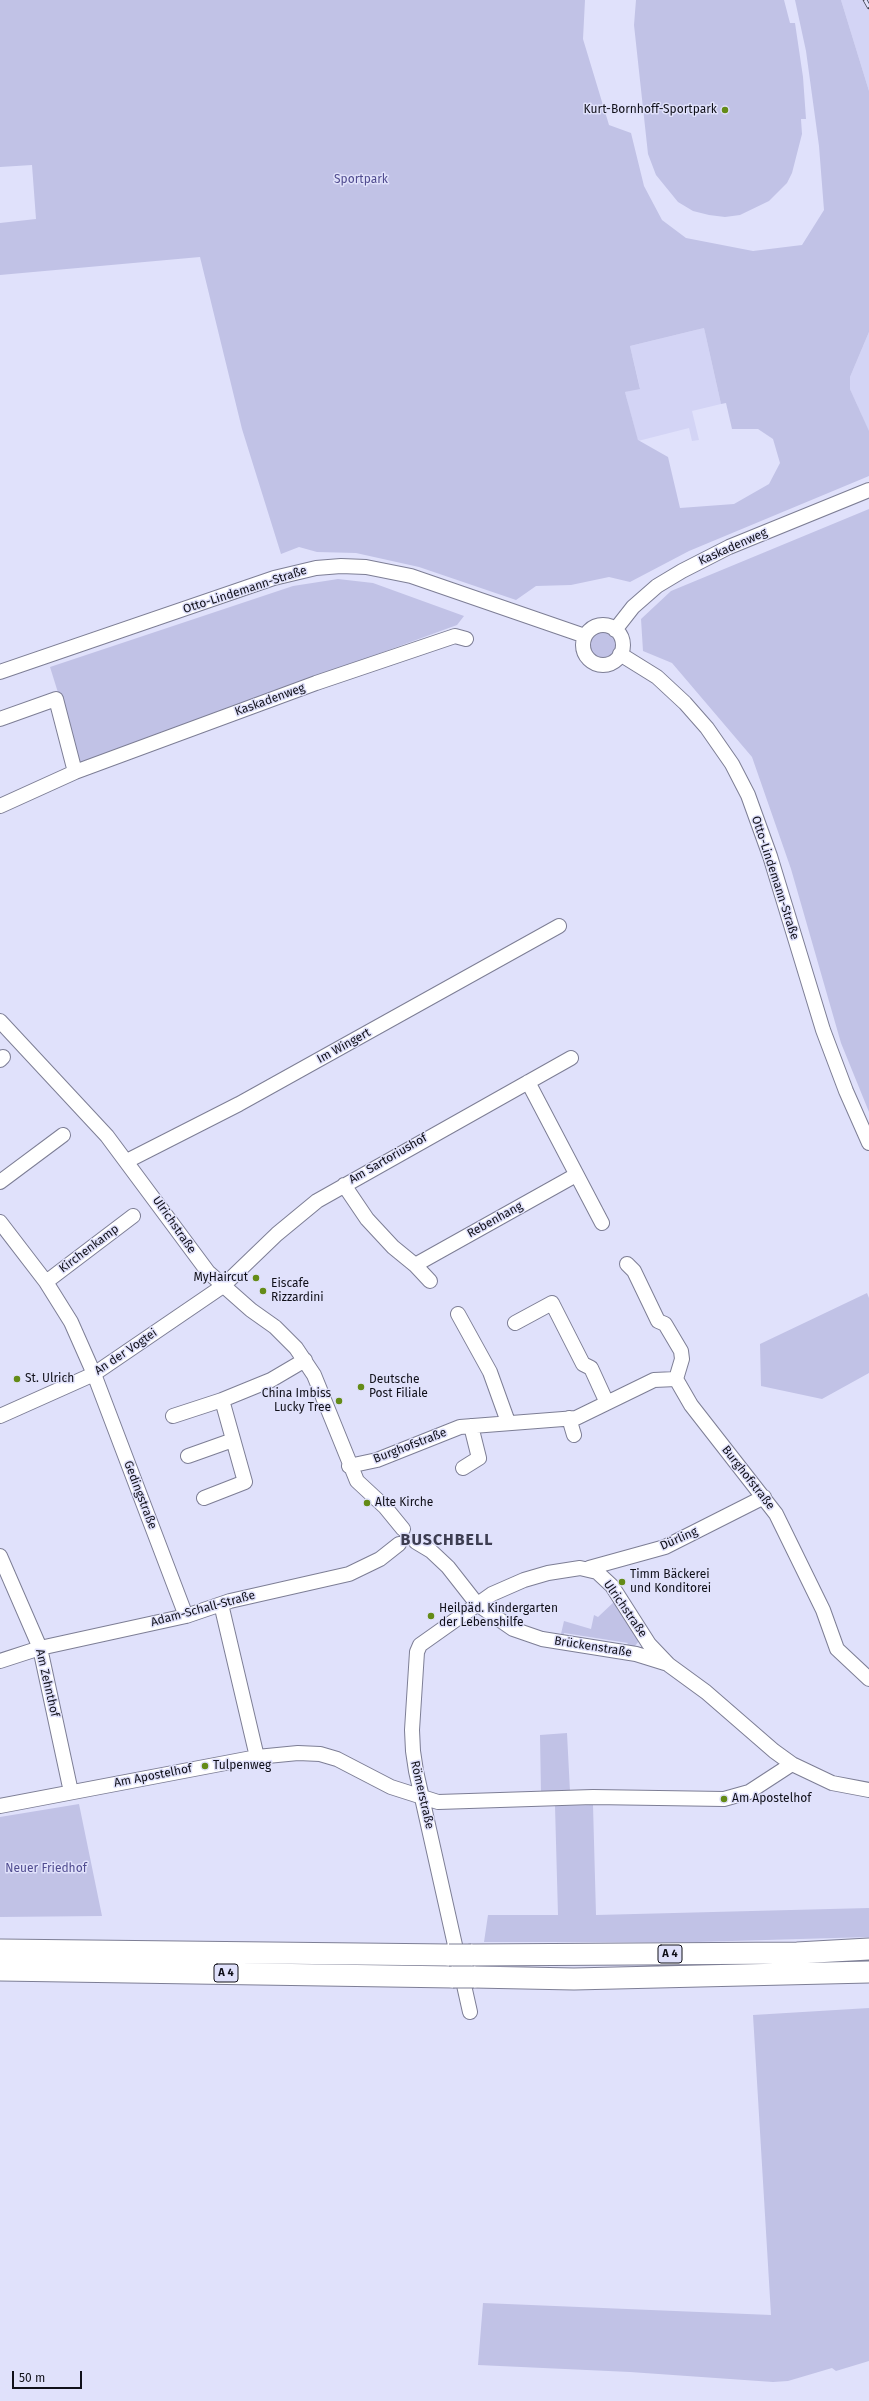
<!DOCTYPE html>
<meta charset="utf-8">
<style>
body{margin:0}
#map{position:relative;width:869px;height:2401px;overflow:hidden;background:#e0e1fb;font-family:"Fira Sans",sans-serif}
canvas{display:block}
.scale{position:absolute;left:12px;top:2371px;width:70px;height:18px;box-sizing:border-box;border:2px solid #101019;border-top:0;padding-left:5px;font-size:12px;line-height:14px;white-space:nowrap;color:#101019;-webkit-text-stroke:3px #e0e1fb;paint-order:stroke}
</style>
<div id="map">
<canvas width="869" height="2401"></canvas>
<div class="scale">50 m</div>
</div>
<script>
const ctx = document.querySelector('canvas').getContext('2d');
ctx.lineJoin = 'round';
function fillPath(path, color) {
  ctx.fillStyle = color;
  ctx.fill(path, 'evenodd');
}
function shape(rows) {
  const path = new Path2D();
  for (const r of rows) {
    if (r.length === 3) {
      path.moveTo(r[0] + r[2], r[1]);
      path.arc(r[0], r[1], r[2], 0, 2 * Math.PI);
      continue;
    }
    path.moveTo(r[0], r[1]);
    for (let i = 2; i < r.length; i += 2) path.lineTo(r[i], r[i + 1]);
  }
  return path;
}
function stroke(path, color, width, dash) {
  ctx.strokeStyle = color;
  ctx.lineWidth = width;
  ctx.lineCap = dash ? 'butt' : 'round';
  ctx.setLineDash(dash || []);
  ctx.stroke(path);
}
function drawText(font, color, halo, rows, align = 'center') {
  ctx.font = font + ' "Fira Sans",sans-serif';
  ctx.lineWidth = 3;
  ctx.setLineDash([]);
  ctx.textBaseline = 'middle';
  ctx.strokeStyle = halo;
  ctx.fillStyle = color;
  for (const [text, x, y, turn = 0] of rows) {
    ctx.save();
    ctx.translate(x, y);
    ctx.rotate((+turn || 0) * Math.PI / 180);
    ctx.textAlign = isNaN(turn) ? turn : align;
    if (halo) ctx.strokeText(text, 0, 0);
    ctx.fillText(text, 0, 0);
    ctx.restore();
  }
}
fillPath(shape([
 [841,0,869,0,869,91],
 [704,328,721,404,692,411,699,440,692,441,689,428,638,441,625,392,640,388,630,346],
 [869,332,869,432,850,389,850,377]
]), '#d3d4f5');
fillPath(shape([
 [0,0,585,0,583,39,609,125,631,133,644,186,662,220,686,238,753,251,802,245,824,210,819,146,806,51,795,0,841,0,869,91,869,332,850,377,850,389,869,431,869,476,689,551,630,582,609,577,571,585,536,586,516,600,419,567,356,553,317,552,299,547,281,554,242,429,200,257,0,275,0,223,36,219,32,165,0,167],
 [704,328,721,404,726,403,732,429,758,429,773,439,780,463,769,484,734,504,680,508,668,457,638,440,625,392,640,389,630,346],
 [636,0,784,0,790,23,795,23,803,77,806,119,801,119,802,134,792,173,787,183,769,201,740,215,725,217,709,215,693,211,678,202,656,175,648,154,634,25],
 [869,509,869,1112,841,1043,791,869,752,757,672,663,643,651,641,619,671,591],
 [338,579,373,583,464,616,457,625,80,763,50,667,293,586],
 [603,645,13],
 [867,1293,869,1298,869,1373,822,1399,761,1386,760,1344],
 [616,1600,639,1641,635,1646,625,1647,628,1643,564,1633,563,1638,560,1638,564,1621,591,1629,594,1615,598,1617],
 [567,1733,570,1792,541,1793,540,1735],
 [79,1804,102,1916,0,1917,0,1817],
 [593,1805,596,1915,869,1908,869,1937,697,1942,484,1942,488,1915,558,1915,555,1806],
 [869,2008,869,2361,836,2371,832,2368,788,2381,773,2382,630,2372,478,2365,483,2303,771,2315,753,2015]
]), '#c1c2e6');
const minor = shape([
 [603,645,20],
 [615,630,633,607,657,586,682,571,729,547,869,490],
 [620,654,657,677,685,703,707,728,732,764,748,795,770,856,823,1030,846,1091,869,1143],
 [0,672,274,578,316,568,341,566,366,567,411,576,585,636],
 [0,719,56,699,75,772],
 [0,806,75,772,316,683,455,636,466,639],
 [0,1021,107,1136,208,1272,251,1310,275,1327,296,1348,314,1375,357,1481,385,1507,403,1529],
 [0,1060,3,1057],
 [528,1082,602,1223],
 [127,1161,239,1104,559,926],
 [0,1182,63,1135],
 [344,1185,367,1219,393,1247,415,1265,576,1175],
 [0,1222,46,1282,71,1322,94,1374,186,1616],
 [627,1264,634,1271,658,1321,665,1324,681,1351,682,1359,676,1379],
 [415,1265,430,1281],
 [46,1282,133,1216],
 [458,1314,490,1372,508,1422],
 [515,1323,552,1303,583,1364,591,1368,607,1403],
 [0,1416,94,1374,223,1286,277,1234,317,1201,571,1058],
 [173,1416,222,1400],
 [569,1418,574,1435],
 [188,1456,233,1440],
 [349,1466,377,1460,460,1427,576,1418,654,1380,676,1379,691,1405,776,1514,823,1610,837,1649,869,1679],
 [463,1468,479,1458,471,1426],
 [204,1498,245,1482,222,1400,271,1380,305,1360],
 [416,1542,431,1551,448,1567,477,1604,513,1629,542,1639,636,1654,665,1663],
 [0,1556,40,1648,71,1792],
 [589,1568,665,1547,764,1497],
 [221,1604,257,1757],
 [0,1661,40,1648,186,1616,230,1601,349,1574,380,1559,399,1544],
 [0,1806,257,1757,298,1753,320,1754,337,1759,391,1787,438,1802,593,1797,724,1799,749,1792,792,1764],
 [470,2012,416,1771,413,1751,412,1730,417,1652,420,1645,492,1594,524,1580,548,1573,580,1568,597,1572,612,1586,649,1644,669,1665,706,1692,774,1751,792,1764,832,1783,869,1790]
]);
const highway = shape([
 [0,1950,449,1955],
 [471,1955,797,1953,869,1949],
 [0,1970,453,1977],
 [474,1977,574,1979,869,1972]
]);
stroke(minor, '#7d7e95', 16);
stroke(highway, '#7d7e95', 23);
stroke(minor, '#fff', 14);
stroke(highway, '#fff', 21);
const rail = shape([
 [865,0,869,7]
]);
stroke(rail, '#3a3a47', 4.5);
stroke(rail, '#e0e1fb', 3, [9]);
const highwayBridge = shape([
 [449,1955,471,1955],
 [453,1977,474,1977]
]);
stroke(highwayBridge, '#7d7e95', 23, []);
stroke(highwayBridge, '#fff', 21);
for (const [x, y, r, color] of [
 [725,110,4,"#648b17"],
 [256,1278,4,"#648b17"],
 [263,1291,4,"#648b17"],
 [17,1379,4,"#648b17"],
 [361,1387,4,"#648b17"],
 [339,1401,4,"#648b17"],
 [367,1503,4,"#648b17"],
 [622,1582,4,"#648b17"],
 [431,1616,4,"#648b17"],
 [205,1766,4,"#648b17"],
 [724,1799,4,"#648b17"]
]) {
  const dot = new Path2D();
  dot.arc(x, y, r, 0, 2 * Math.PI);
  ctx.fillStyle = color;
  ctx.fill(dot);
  stroke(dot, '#e0e1fb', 1.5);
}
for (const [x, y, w] of [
 [670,1954,24],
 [226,1973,24]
]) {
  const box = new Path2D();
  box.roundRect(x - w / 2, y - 9, w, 18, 3);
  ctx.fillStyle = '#e0e1fb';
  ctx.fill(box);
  stroke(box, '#101019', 1);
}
drawText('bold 11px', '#101019', null, [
 ["A 4",670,1954],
 ["A 4",226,1973]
]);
drawText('12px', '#101019', '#e0e1fb', [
 ["Kurt-Bornhoff-Sportpark",717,110,"right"],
 ["MyHaircut",248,1278,"right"],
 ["Eiscafe",271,1284],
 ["Rizzardini",271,1298],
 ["St. Ulrich",25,1379],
 ["Deutsche",369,1380],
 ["Post Filiale",369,1394],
 ["China Imbiss",331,1394,"right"],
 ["Lucky Tree",331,1408,"right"],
 ["Alte Kirche",375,1503],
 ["Timm Bäckerei",630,1575],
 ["und Konditorei",630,1589],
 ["Heilpäd. Kindergarten",439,1609],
 ["der Lebenshilfe",439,1623],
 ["Tulpenweg",213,1766],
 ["Am Apostelhof",732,1799]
], 'left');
drawText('12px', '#504c8f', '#e0e1fb', [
 ["Sportpark",361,180],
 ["Neuer Friedhof",46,1869]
]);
drawText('12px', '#101019', '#e0e1fb', [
 ["Kaskadenweg",733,547,-24],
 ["Otto-Lindemann-Straße",245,590,-18],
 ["Kaskadenweg",270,700,-20],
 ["Otto-Lindemann-Straße",775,878,72],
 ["Im Wingert",344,1046,-29],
 ["Am Sartoriushof",388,1159,-30],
 ["Rebenhang",495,1220,-29],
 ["Ulrichstraße",174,1225,55],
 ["Kirchenkamp",89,1249,-37],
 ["An der Vogtei",126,1352,-34],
 ["Burghofstraße",410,1446,-21],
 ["Burghofstraße",748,1478,52],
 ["Gedingstraße",140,1495,69],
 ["Dürling",679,1539,-24],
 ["Adam-Schall-Straße",203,1609,-15],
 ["Ulrichstraße",625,1609,55],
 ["Brückenstraße",593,1647,9],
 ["Am Zehnthof",47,1683,77],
 ["Am Apostelhof",153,1776,-11],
 ["Römerstraße",422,1795,77]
]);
ctx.letterSpacing = '1px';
drawText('bold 16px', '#3d3d51', '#e0e1fb', [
 ["BUSCHBELL",447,1541]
]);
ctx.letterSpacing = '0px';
</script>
